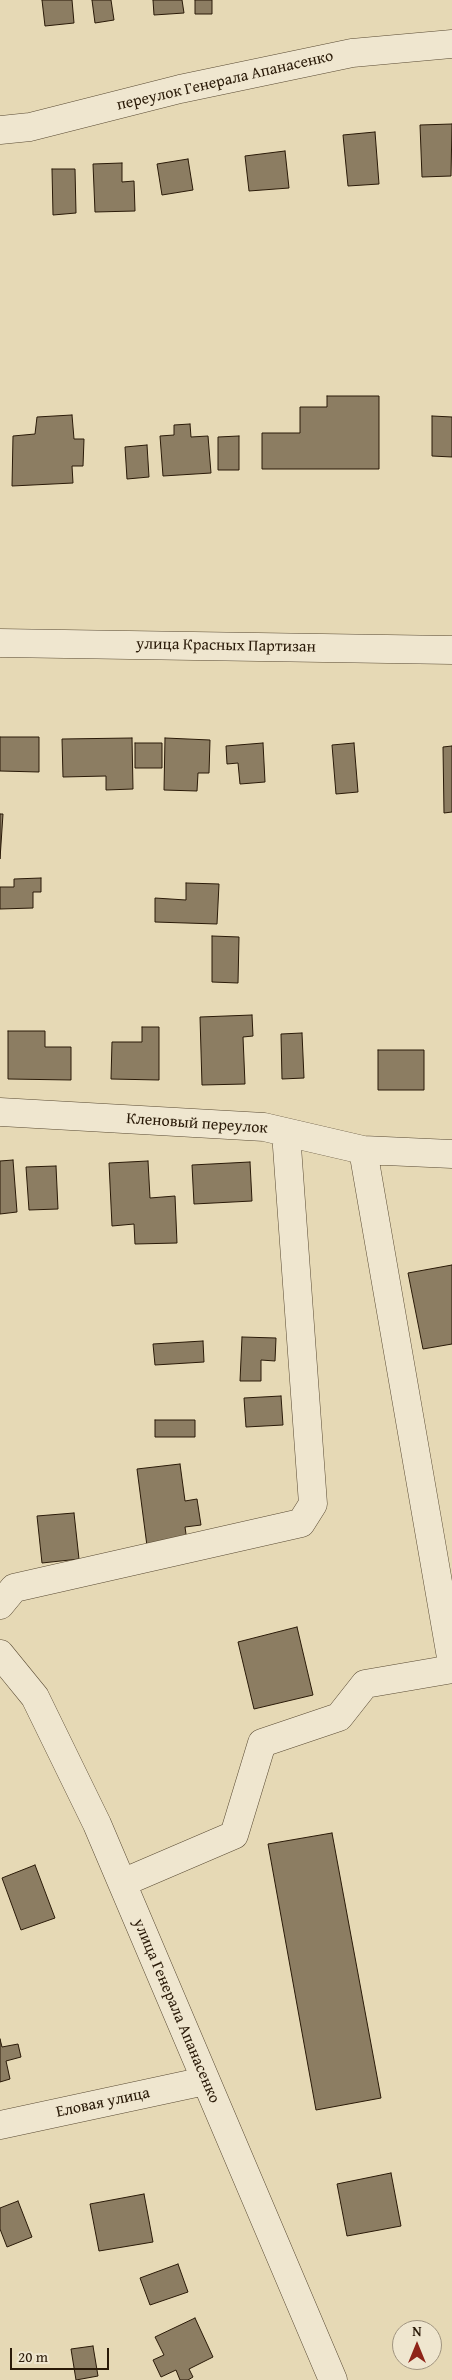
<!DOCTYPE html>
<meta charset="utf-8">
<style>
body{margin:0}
#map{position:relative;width:452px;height:2380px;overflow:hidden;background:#e6d9b5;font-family:"Gentium Book Plus",serif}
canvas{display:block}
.north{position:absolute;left:392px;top:2320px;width:50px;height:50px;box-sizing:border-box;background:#efe6cf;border:1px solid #a0947f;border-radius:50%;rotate:0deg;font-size:14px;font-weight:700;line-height:20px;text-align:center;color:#2a1a08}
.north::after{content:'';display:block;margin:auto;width:18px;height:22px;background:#8f2418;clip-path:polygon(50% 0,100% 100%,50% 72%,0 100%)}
.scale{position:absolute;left:10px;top:2348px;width:99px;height:22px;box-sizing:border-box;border:2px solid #2a1a08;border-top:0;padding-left:6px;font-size:15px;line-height:18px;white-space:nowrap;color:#2a1a08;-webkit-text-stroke:4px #efe6cf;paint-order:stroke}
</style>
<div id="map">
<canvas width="452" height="2380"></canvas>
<div class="north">N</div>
<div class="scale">20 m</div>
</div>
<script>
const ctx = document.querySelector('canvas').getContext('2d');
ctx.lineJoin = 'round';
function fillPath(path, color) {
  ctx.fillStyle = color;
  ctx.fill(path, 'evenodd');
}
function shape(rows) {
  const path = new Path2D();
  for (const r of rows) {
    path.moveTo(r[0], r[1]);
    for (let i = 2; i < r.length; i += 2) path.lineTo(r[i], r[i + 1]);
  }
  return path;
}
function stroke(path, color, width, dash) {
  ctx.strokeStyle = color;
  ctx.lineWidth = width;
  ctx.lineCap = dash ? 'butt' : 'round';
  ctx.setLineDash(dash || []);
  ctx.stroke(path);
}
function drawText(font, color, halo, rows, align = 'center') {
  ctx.font = font + ' "Gentium Book Plus",serif';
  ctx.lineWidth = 4.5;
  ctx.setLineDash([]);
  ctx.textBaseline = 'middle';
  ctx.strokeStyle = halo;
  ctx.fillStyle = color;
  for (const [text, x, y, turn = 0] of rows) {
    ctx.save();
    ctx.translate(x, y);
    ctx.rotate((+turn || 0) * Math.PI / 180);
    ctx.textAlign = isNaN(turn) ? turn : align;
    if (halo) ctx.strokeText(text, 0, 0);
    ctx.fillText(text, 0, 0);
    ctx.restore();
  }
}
const building = shape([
 [42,0,72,0,74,23,45,26,42,0],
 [92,0,111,0,114,20,95,23,92,0],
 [153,0,182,0,184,13,154,15,153,0],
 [195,0,212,0,212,14,195,14,195,0],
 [452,124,451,176,422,177,420,125,452,124],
 [375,132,379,184,348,186,343,135,375,132],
 [285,151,289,188,249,191,245,156,285,151],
 [188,159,193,190,162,195,157,164,188,159],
 [122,163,122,182,134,181,135,211,95,212,93,164,122,163],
 [52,169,75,169,76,213,53,215,52,169],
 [327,396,379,396,379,469,262,469,262,433,300,433,300,407,327,407,327,396],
 [72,415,74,439,84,439,83,466,72,466,73,483,12,486,13,436,35,434,37,417,72,415],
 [432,416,452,417,452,457,432,456,432,416],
 [190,424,191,437,208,436,211,473,163,476,160,436,174,435,174,425,190,424],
 [239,436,239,470,218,470,218,437,239,436],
 [147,445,149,477,127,479,125,447,147,445],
 [0,737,39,737,39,772,0,771,0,737],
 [132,738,133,789,106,790,106,776,63,777,62,739,132,738],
 [165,738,210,740,209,773,198,773,197,791,164,790,165,738],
 [135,743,162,743,162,768,135,768,135,743],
 [263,743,265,782,240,784,238,763,227,764,226,746,263,743],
 [354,743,358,792,336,794,332,745,354,743],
 [452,746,452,812,444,813,443,747,452,746],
 [0,814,3,814,0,859,0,814],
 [41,878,41,892,33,892,33,908,0,909,0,887,14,887,14,879,41,878],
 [186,883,219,884,217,924,155,922,155,898,186,900,186,883],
 [212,936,239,937,238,983,212,982,212,936],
 [252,1015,253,1036,243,1037,245,1084,202,1085,200,1017,252,1015],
 [142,1027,159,1027,159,1080,111,1079,112,1042,142,1042,142,1027],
 [8,1031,45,1031,45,1047,71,1047,71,1080,8,1079,8,1031],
 [302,1033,304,1078,282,1079,281,1034,302,1033],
 [378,1050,424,1050,424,1090,378,1090,378,1050],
 [13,1160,17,1212,0,1214,0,1161,13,1160],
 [148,1161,150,1198,175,1196,177,1243,135,1244,134,1224,112,1226,109,1163,148,1161],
 [250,1162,252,1201,194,1204,192,1165,250,1162],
 [56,1166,58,1209,29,1210,26,1167,56,1166],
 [452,1265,452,1344,423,1349,408,1273,452,1265],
 [242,1337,276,1338,275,1361,261,1360,261,1381,240,1381,242,1337],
 [203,1341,204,1362,155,1365,153,1344,203,1341],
 [281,1396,283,1425,246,1427,244,1398,281,1396],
 [155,1420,195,1420,195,1437,155,1437,155,1420],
 [180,1464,185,1501,197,1499,201,1525,185,1527,187,1541,147,1546,137,1469,180,1464],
 [74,1513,79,1559,42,1563,37,1516,74,1513],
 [297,1627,313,1695,254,1709,238,1642,297,1627],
 [332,1833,381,2098,316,2110,268,1844,332,1833],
 [35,1865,55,1918,21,1930,2,1878,35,1865],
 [0,2039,2,2047,18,2044,21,2057,6,2061,10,2079,0,2082,0,2039],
 [391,2173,401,2226,347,2236,337,2184,391,2173],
 [144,2194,153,2242,99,2251,90,2204,144,2194],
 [18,2201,32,2237,7,2247,0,2229,0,2208,18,2201],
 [178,2264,188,2292,150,2305,140,2278,178,2264],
 [195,2318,213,2357,189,2369,193,2377,188,2380,180,2380,176,2370,161,2377,153,2360,164,2355,155,2337,195,2318],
 [93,2346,98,2376,76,2380,71,2349,93,2346]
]);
fillPath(building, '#8c7d62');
stroke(building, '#2a1a08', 1);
const minor = shape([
 [0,130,30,127,180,89,352,53,452,44],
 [0,643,452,650],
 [0,1112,264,1127,363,1150,452,1154],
 [363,1150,452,1663],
 [0,1605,14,1588,301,1523,313,1504,286,1133],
 [0,1654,35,1697,97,1824,333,2380],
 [122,1883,234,1835,262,1743,339,1717,365,1684,452,1669],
 [0,2125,205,2081]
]);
stroke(minor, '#594a33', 29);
stroke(minor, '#efe6cf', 28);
drawText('16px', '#2a1a08', '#efe6cf', [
 ["переулок Генерала Апанасенко",225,81,-13],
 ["улица Красных Партизан",226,646,1],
 ["Кленовый переулок",197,1124,4],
 ["улица Генерала Апанасенко",176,2011,67],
 ["Еловая улица",103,2103,-12]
]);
</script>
